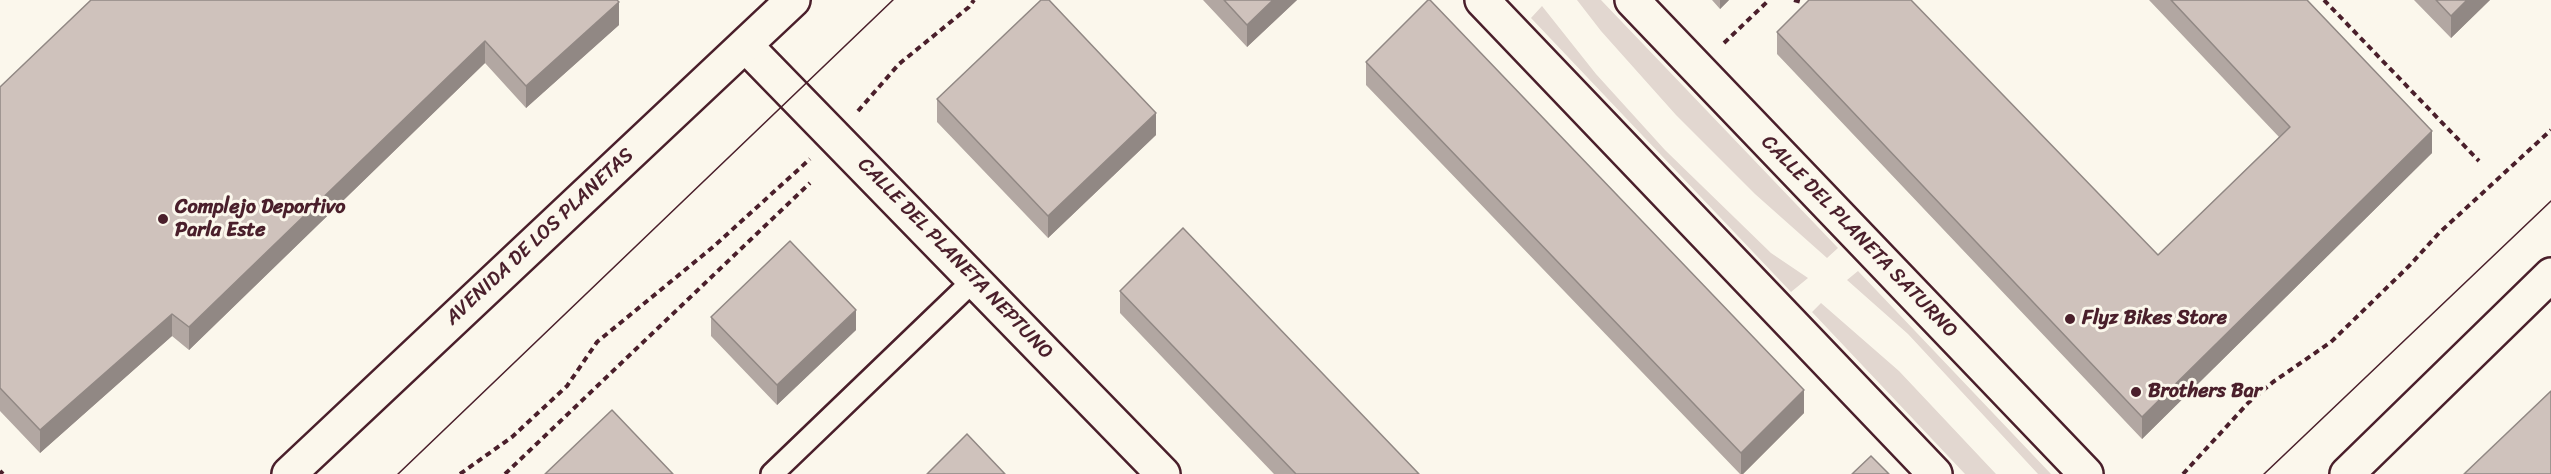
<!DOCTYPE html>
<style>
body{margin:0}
canvas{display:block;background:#fbf7ec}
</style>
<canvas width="2551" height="474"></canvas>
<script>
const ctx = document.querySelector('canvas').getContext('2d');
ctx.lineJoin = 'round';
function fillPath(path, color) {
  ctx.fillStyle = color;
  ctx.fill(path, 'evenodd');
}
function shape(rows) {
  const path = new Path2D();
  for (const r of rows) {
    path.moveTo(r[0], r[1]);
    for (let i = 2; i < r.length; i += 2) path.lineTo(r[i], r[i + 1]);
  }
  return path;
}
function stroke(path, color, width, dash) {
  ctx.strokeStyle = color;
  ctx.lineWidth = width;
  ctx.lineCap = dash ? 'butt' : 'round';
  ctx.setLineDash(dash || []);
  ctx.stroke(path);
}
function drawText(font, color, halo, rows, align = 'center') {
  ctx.font = font + ' Sriracha,sans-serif';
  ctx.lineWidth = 6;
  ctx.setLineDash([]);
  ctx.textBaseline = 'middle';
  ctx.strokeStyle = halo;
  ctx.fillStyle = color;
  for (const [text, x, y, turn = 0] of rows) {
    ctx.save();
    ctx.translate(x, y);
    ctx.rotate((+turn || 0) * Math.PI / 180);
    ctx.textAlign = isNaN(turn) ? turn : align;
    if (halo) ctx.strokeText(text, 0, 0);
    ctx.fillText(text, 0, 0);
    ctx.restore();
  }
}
fillPath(shape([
 [1577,0,1601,0,1838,248,1827,258,1755,194,1676,115,1601,31],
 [1542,6,1596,74,1665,150,1771,253,1808,278,1791,292,1531,18],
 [1858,271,2051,474,2038,474,1908,334,1847,280],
 [1821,303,1899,371,1996,474,1965,474,1812,312]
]), '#e2d7d0');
const service = shape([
 [772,474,975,279]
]);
const minor = shape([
 [746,46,1163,474]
]);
const tertiary = shape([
 [1482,0,1935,474],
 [1632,0,2086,474],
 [289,474,793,0],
 [2347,474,2551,275]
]);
stroke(service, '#4a1f2b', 26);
stroke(minor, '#4a1f2b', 38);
stroke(tertiary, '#4a1f2b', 38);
stroke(shape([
 [1794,0,1801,2,1803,0],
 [2324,0,2479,161],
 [1724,43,1769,0],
 [858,111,899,64,969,7,974,0],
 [0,471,3,474],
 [460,474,512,437,567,386,597,342,713,247,810,159],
 [505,474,810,183],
 [2183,474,2248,403,2273,382,2331,342,2410,265,2439,233,2551,130]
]), '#4a1f2b', 4, [6, 4.5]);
stroke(service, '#fbf7ec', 21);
stroke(minor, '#fbf7ec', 33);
stroke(tertiary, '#fbf7ec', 33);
stroke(shape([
 [398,474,893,0],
 [2264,474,2551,201]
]), '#4a1f2b', 1.5);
fillPath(shape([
 [1203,0,1297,0,1247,47],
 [1712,0,1729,0,1720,9],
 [2149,0,2307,0,2432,153,2142,439,1777,54,1777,32,2158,255,2279,137],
 [2414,0,2490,0,2451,38],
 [619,25,526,108,485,63,189,350,172,336,40,453,0,411,0,87],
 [1366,62,1804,413,1743,474,1740,474,1366,85],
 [937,99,1156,135,1048,238,937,122],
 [1120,291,1419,474,1274,474,1120,313],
 [711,317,856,330,777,405,711,336]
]), '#b2a7a2');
fillPath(shape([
 [1273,0,1297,0,1247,47,1247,25],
 [1720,0,1729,0,1720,9],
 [2467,0,2490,0,2451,38,2451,16],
 [619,2,619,25,526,108,526,86],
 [485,41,485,63,189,350,189,327],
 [1156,113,1156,135,1048,238,1048,216],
 [2432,131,2432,153,2142,439,2142,417],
 [856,310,856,330,777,405,777,385],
 [172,314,172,336,40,453,40,430],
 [1804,390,1804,413,1743,474,1741,474,1741,453]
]), '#918884');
const building = shape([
 [91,0,617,0,619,2,526,86,485,41,189,327,172,314,40,430,0,388,0,87,91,0],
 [1041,0,1049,0,1156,113,1048,216,937,99,1041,0],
 [1224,0,1273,0,1247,25,1224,0],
 [1428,0,1430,0,1804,390,1741,453,1366,62,1428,0],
 [1809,0,1911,0,2158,255,2290,127,2171,0,2307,0,2432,131,2142,417,1777,32,1809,0],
 [2436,0,2467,0,2451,16,2436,0],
 [1183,228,1419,474,1296,474,1120,291,1183,228],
 [790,241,856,310,777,385,711,317,790,241],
 [2551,391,2551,474,2464,474,2551,391],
 [612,410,673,474,545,474,612,410],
 [967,434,1005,474,927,474,967,434],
 [1871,456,1889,474,1852,474,1871,456]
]);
fillPath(building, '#cfc2bc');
stroke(building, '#918884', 1.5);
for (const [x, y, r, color] of [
 [163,219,6,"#4a1f2b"],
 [2070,319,6,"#4a1f2b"],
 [2136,392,6,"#4a1f2b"]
]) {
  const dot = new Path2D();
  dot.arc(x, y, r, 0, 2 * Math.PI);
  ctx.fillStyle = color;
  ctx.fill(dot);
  stroke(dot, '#fbf7ec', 2);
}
drawText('bold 20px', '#4a1f2b', '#fbf7ec', [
 ["Complejo Deportivo",175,208],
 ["Parla Este",175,231],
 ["Flyz Bikes Store",2082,319],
 ["Brothers Bar",2148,392]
], 'left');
drawText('20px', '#4a1f2b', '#fbf7ec', [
 ["AVENIDA DE LOS PLANETAS",540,237,-43],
 ["CALLE DEL PLANETA SATURNO",1859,237,46],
 ["CALLE DEL PLANETA NEPTUNO",955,259,46]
]);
</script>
